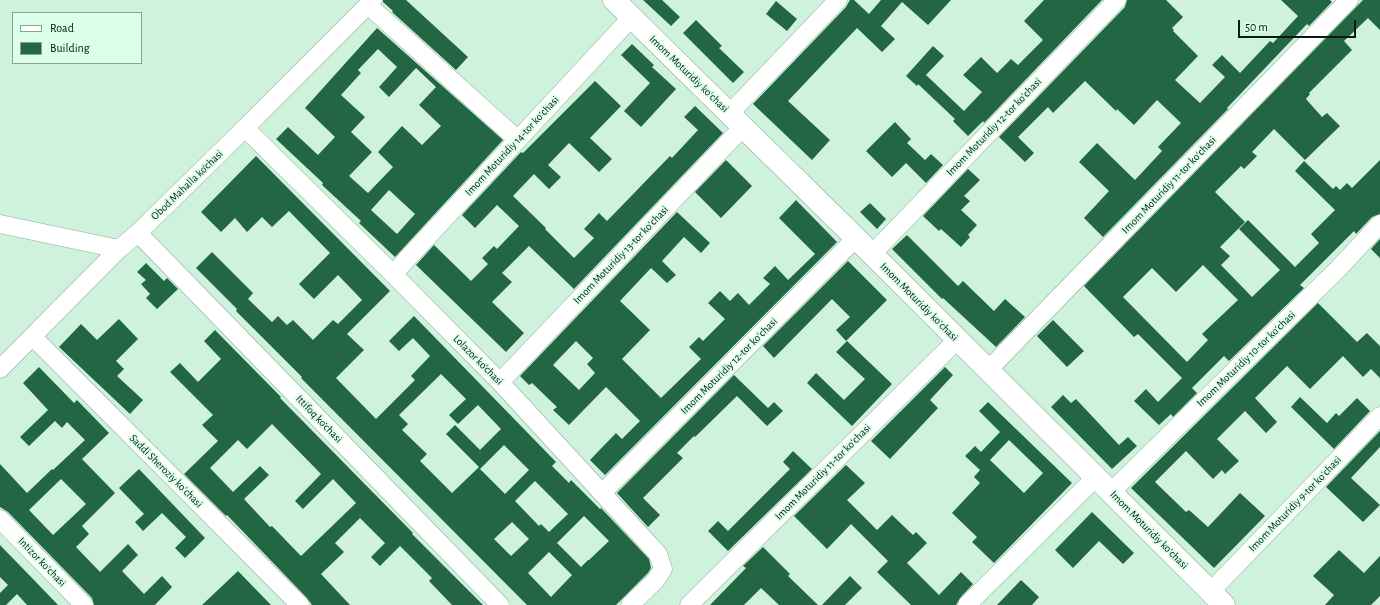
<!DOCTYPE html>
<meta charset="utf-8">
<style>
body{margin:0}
#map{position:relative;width:1380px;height:605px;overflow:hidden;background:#cef2dc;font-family:"Alegreya Sans",sans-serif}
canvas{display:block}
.legend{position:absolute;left:12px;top:12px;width:130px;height:52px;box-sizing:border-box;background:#dbffe9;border:1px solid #88a393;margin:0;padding:5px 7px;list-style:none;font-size:12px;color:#0c1911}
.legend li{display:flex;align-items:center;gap:8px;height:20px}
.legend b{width:20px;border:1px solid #88a393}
.scale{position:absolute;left:1238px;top:20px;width:118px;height:18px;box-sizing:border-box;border:2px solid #0c1911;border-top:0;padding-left:5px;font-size:12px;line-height:14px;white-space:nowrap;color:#0c1911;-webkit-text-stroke:3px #dbffe9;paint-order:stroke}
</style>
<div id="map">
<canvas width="1380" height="605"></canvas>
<ul class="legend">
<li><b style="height:5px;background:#fff"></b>Road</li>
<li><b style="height:11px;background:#236644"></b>Building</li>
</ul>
<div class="scale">50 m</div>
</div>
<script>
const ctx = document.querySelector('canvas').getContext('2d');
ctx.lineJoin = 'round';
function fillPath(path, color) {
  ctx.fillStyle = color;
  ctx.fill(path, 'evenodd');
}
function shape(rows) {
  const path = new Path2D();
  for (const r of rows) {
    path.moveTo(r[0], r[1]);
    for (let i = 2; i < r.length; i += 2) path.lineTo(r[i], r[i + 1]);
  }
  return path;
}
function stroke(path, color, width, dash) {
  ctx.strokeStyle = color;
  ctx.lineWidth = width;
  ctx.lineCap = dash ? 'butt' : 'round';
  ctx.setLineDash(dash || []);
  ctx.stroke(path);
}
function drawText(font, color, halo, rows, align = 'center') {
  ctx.font = font + ' "Alegreya Sans",sans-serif';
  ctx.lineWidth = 4;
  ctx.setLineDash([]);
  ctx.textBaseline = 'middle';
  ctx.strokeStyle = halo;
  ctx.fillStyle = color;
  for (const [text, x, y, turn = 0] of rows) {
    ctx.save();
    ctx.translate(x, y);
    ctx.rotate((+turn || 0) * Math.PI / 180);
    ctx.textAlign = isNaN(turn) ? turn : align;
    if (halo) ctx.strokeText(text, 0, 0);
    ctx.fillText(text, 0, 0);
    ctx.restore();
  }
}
fillPath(shape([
 [383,0,406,0,468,57,456,70,392,12,393,11,383,2],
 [643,0,662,0,680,17,671,26],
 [850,0,854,0,869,14,881,0,951,0,928,25,902,2,881,26,895,39,882,52,857,28,788,101,830,140,812,160,753,104,846,7],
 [1044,0,1102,0,984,123,983,121,968,136,953,121,955,119,918,84,917,86,906,76,933,46,944,56,926,75,964,111,982,92,963,75,981,57,997,73,1011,59,1018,65,1043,40,1024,21],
 [1127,0,1166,0,1183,17,1172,28,1174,30,1173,31,1198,56,1175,80,1200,103,1225,77,1212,65,1222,55,1240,73,1270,41,1273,43,1298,16,1281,0,1330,0,1332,2,1309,26,1307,24,1227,108,1228,109,1103,237,1084,218,1109,191,1079,162,1097,143,1135,180,1162,151,1158,147,1181,123,1157,100,1134,125,1117,109,1116,111,1085,81,1053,113,1048,107,1018,137,1034,153,1025,162,999,137,1125,7],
 [1363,0,1380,0,1380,30,1368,18,1344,41,1352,50,1309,93,1310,94,1306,99,1322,117,1327,113,1340,126,1305,160,1274,129,1252,152,1257,156,1244,169,1241,166,1215,192,1245,222,1220,247,1230,256,1221,265,1252,297,1280,270,1239,229,1248,220,1295,267,1319,243,1311,234,1335,210,1295,171,1304,161,1333,189,1336,186,1340,190,1347,183,1352,188,1380,160,1380,214,1372,217,1356,234,1354,231,1300,285,1304,288,1229,361,1224,356,1192,388,1197,393,1173,417,1171,414,1159,425,1134,401,1146,389,1158,402,1182,378,1138,334,1134,337,1084,286],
 [1203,265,1238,300,1202,334,1208,340,1187,362,1123,297,1152,268,1176,292],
 [776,1,797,19,787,31,766,14],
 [696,20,722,46,719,48,744,72,733,83,683,33],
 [377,28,503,140,395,257,359,223,361,221,322,185,323,183,276,139,288,127,318,155,335,137,305,108],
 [378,49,397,67,379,87,389,97,416,68,436,87,419,105,441,126,422,145,402,126,378,152,393,167,368,193,349,176,372,152,351,132,365,117,341,95,361,73,358,70],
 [389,190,415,214,397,234,371,210],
 [632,44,654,65,652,67,676,89,641,127,624,111,650,83,621,55],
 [595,81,621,106,590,138,612,159,599,172,569,143,548,165,561,177,549,189,534,174,513,196,546,228,545,229,574,258,594,238,584,229,599,213,607,221,670,156,672,158,698,130,684,117,695,106,723,133,574,289,529,246,502,273,512,282,492,302,524,333,506,352,416,265,434,245,471,281,488,264,482,258,494,246,497,249,519,226,497,205,475,228,462,215,521,152,523,153],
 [895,122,911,139,907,143,925,160,931,154,943,165,926,183,906,163,892,177,866,151],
 [256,156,390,291,347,334,364,350,336,378,376,419,415,380,411,376,430,356,413,338,399,351,389,341,414,316,556,462,552,466,569,483,571,480,600,509,601,508,649,559,651,568,648,573,616,605,527,605,301,378,302,377,236,311,237,309,196,268,212,252,253,293,248,299,272,322,278,316,287,325,293,320,313,340,333,320,338,324,362,300,338,275,314,299,299,284,330,253,289,211,272,227,262,217,247,232,235,218,221,232,201,212],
 [441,374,466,399,449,415,458,424,478,405,501,429,480,450,455,425,446,434,479,467,452,493,420,461,427,454,402,430,408,424,399,415],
 [504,445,529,470,505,494,480,469],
 [535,481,568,514,549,532,541,524,539,526,515,501],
 [584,516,609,541,589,560,588,560,581,567,557,543],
 [512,522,529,539,511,556,494,539],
 [549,552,572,575,551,597,528,573],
 [726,160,752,186,721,218,695,192],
 [968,169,980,180,964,196,970,201,961,210,977,225,968,235,970,237,961,247,941,229,939,231,923,216],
 [796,200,837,242,605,475,590,460,616,433,622,439,640,421,606,387,569,425,553,410,557,407,532,383,529,385,520,376,677,212,710,243,701,253,684,237,662,261,676,275,667,283,651,268,620,301,650,330,622,359,661,398,701,359,689,347,699,337,703,341,725,319,708,303,720,291,730,301,738,293,749,305,770,284,763,278,775,266,788,280,815,254,779,218],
 [576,341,593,358,587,364,595,373,579,390,553,365],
 [870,203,886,219,877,229,860,212],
 [907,235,958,286,963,281,994,311,1005,299,1025,317,996,347,943,298,942,299,892,249],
 [1380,239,1380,258,1371,249],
 [848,261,887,300,846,341,836,330,850,317,832,299,774,358,763,346],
 [146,263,164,281,167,278,178,289,157,309,146,298,150,294,141,284,146,280,137,272],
 [1318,303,1357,342,1367,333,1380,346,1380,378,1371,369,1363,377,1343,356,1310,389,1287,366,1255,398,1277,422,1266,433,1245,411,1217,439,1239,461,1225,474,1222,470,1213,479,1186,451,1155,482,1186,512,1189,510,1208,527,1240,493,1265,516,1214,568,1131,488],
 [119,319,138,339,116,361,124,369,117,376,143,400,130,414,59,347,81,324,97,340],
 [1053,320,1084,351,1067,367,1037,336],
 [215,330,281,397,280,398,413,533,412,534,483,605,452,605,429,581,432,578,400,546,380,566,371,557,385,543,360,518,335,543,344,552,321,574,350,605,312,605,307,598,227,515,226,516,184,474,218,441,202,425,213,415,170,372,180,363,198,382,221,359,204,341],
 [272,424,321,474,295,501,303,509,333,479,356,503,301,556,272,526,270,527,244,499,269,475,260,466,233,492,210,468,238,440,247,449],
 [847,341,892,384,852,426,807,383,816,373,844,400,865,379,836,352],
 [39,367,74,403,77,400,109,433,82,459,115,493,82,526,89,534,76,547,100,572,128,544,138,555,122,571,144,594,162,576,172,587,155,605,94,605,92,598,8,512,0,507,0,464,27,493,52,469,53,470,85,440,67,422,62,428,55,421,29,446,20,437,48,410,23,383],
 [61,479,86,504,53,535,29,510],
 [945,367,953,375,930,400,938,408,890,459,871,441],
 [734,375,768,408,774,402,783,411,767,426,737,396,695,437,694,436,677,453,683,458,643,498,660,515,648,527,617,493],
 [1063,395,1071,403,1076,399,1119,445,1128,437,1137,446,1112,469,1051,407],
 [1300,397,1327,423,1336,413,1339,416,1357,398,1370,411,1334,449,1291,407],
 [988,402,1072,483,994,563,972,542,977,537,952,513,980,483,974,477,980,470,965,456,975,446,981,452,1000,432,979,411],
 [1009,440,1043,473,1024,493,990,460],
 [1380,431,1380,447,1351,478,1380,505,1363,522,1326,487],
 [793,451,812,469,728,551,708,531,718,521,728,531,790,469,783,462],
 [846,465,865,483,847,500,877,530,892,515,913,535,916,532,927,543,907,563,939,595,961,572,973,584,960,598,956,605,911,605,877,572,888,561,851,524,827,549,794,516],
 [139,469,205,538,185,558,175,548,186,537,162,513,143,531,135,522,144,514,119,488],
 [1092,512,1134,553,1123,564,1099,541,1073,568,1055,550],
 [0,545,33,579,58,605,27,605,17,594,6,605,0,605,0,593,8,585,0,577],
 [763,547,790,574,788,576,818,605,779,605,761,588,744,605,710,605,746,568,743,566],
 [1339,550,1364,573,1380,556,1380,596,1371,605,1325,605,1334,595,1313,576],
 [238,571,271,605,202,605],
 [850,576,862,588,845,605,822,605],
 [1021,580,1039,597,1032,605,997,605]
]), '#236644');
const street = shape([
 [368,5,518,140],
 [729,114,838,0],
 [245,128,393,274,500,382,658,554,663,569,656,580,630,605],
 [0,224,119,249],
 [138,233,500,605],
 [872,254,1117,0],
 [393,274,631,18],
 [33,337,300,605],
 [0,369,119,249,138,233,245,128,373,0],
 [988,370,1349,0],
 [500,382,742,128],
 [603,492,855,239],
 [1111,492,1337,270,1380,224],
 [0,519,84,605],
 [1210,592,1380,416],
 [689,605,957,340],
 [967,605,1096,477]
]);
const secondary = shape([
 [614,0,872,254,1224,605]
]);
stroke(street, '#8cad99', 19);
stroke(secondary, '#8cad99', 23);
stroke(street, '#fff', 18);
stroke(secondary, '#fff', 22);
drawText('11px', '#0c1911', '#dbffe9', [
 ["Imom Moturidiy koʻchasi",689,74,44],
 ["Imom Moturidiy 12-tor koʻchasi",994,127,-46],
 ["Imom Moturidiy 14-tor koʻchasi",512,146,-47],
 ["Obod Mahalla ko‘chasi",187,185,-44],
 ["Imom Moturidiy 11-tor koʻchasi",1169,185,-46],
 ["Imom Moturidiy 13-tor koʻchasi",621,255,-46],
 ["Imom Moturidiy koʻchasi",919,302,45],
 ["Imom Moturidiy 10-tor koʻchasi",1246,359,-44],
 ["Lolazor ko‘chasi",478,360,45],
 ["Imom Moturidiy 12-tor koʻchasi",729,366,-45],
 ["Ittifoq ko‘chasi",319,419,46],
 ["Saddi Sheroziy koʻchasi",166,471,45],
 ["Imom Moturidiy 11-tor koʻchasi",823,472,-45],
 ["Imom Moturidiy 9-tor koʻchasi",1295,504,-46],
 ["Imom Moturidiy koʻchasi",1149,530,45],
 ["Intizor koʻchasi",42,562,46]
]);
</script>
